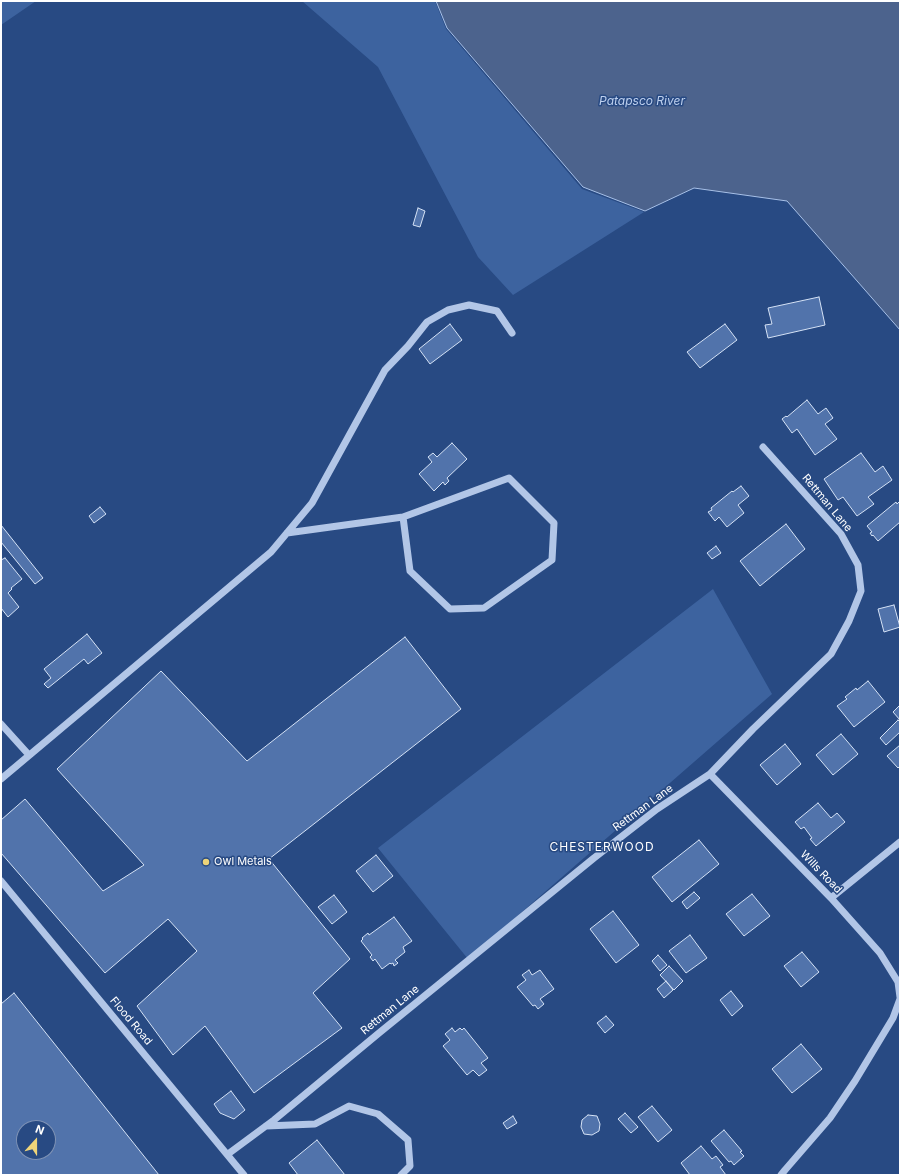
<!DOCTYPE html>
<style>
body{margin:0}
#map{position:relative;width:901px;height:1176px;overflow:hidden;background:#284a83;font-family:Inter,sans-serif}
canvas{display:block}
.frame{position:absolute;inset:0;border:2px solid #fff;pointer-events:none}
.north{position:absolute;left:16px;top:1120px;width:40px;height:40px;box-sizing:border-box;background:#284a83;border:1px solid #7e92b5;border-radius:50%;rotate:21deg;font-size:11px;font-weight:700;line-height:16px;text-align:center;color:#fff}
.north::after{content:'';display:block;margin:auto;width:14px;height:18px;background:#eed479;clip-path:polygon(50% 0,100% 100%,50% 72%,0 100%)}
</style>
<div id="map">
<canvas width="901" height="1176"></canvas>
<div class="frame"></div>
<div class="north">N</div>
</div>
<script>
const ctx = document.querySelector('canvas').getContext('2d');
ctx.lineJoin = 'round';
function fillPath(path, color) {
  ctx.fillStyle = color;
  ctx.fill(path, 'evenodd');
}
function shape(rows) {
  const path = new Path2D();
  for (const r of rows) {
    path.moveTo(r[0], r[1]);
    for (let i = 2; i < r.length; i += 2) path.lineTo(r[i], r[i + 1]);
  }
  return path;
}
function stroke(path, color, width, dash) {
  ctx.strokeStyle = color;
  ctx.lineWidth = width;
  ctx.lineCap = dash ? 'butt' : 'round';
  ctx.setLineDash(dash || []);
  ctx.stroke(path);
}
function drawText(font, color, halo, rows, align = 'center') {
  ctx.font = font + ' Inter,sans-serif';
  ctx.lineWidth = 3;
  ctx.setLineDash([]);
  ctx.textBaseline = 'middle';
  ctx.strokeStyle = halo;
  ctx.fillStyle = color;
  for (const [text, x, y, turn = 0] of rows) {
    ctx.save();
    ctx.translate(x, y);
    ctx.rotate((+turn || 0) * Math.PI / 180);
    ctx.textAlign = isNaN(turn) ? turn : align;
    if (halo) ctx.strokeText(text, 0, 0);
    ctx.fillText(text, 0, 0);
    ctx.restore();
  }
}
fillPath(shape([
 [1,1,36,1,1,25],
 [302,1,435,1,446,29,582,189,644,212,513,295,478,257,378,67],
 [713,589,772,694,468,959,378,848]
]), '#3d639f');
const water = shape([
 [436,1,900,1,900,330,787,201,694,188,645,211,583,187,447,28,436,1]
]);
fillPath(water, '#4c638d');
stroke(water, '#a7c0e7', 1);
const building = shape([
 [418,208,425,211,420,227,413,225,418,208],
 [819,297,825,325,768,338,765,325,772,324,768,308,819,297],
 [450,324,462,340,430,364,419,349,450,324],
 [725,324,737,340,700,368,687,352,725,324],
 [807,400,818,414,826,408,833,418,825,424,837,439,815,455,797,429,792,433,782,419,786,416,787,417,807,400],
 [452,443,467,459,447,478,449,481,445,485,443,482,434,491,419,474,432,462,428,457,433,453,437,457,452,443],
 [861,453,875,472,883,466,892,480,868,497,874,504,857,516,843,497,838,500,824,479,861,453],
 [741,486,749,496,738,505,744,513,727,527,719,517,715,521,708,512,712,510,711,508,732,491,733,492,741,486],
 [900,501,900,522,878,541,873,535,872,536,870,533,872,532,867,526,896,502,897,504,900,501],
 [100,507,106,514,94,523,89,516,100,507],
 [786,524,805,549,760,586,740,561,786,524],
 [1,525,43,578,35,584,1,542,1,525],
 [716,546,721,553,712,559,707,553,716,546],
 [5,558,22,579,11,588,12,589,8,593,19,607,8,617,1,608,1,560,5,558],
 [894,605,900,627,884,632,878,609,894,605],
 [87,634,102,653,88,664,84,659,48,688,44,684,51,678,44,669,87,634],
 [405,637,461,709,269,859,350,959,313,993,342,1028,254,1093,205,1026,173,1055,137,1006,197,951,168,919,105,973,1,853,1,820,25,799,103,891,144,865,57,769,161,671,247,761,405,637],
 [868,681,885,702,854,727,837,706,847,699,845,697,856,688,857,690,868,681],
 [900,705,900,720,893,712,900,705],
 [898,720,900,722,900,732,886,745,880,738,898,720],
 [841,734,858,754,833,775,816,755,841,734],
 [785,744,801,764,777,785,760,765,785,744],
 [900,745,900,766,898,768,887,756,900,745],
 [818,803,831,818,837,813,845,822,816,846,810,839,812,838,804,827,801,829,795,822,818,803],
 [699,840,719,864,672,902,652,877,699,840],
 [376,855,393,876,373,892,356,871,376,855],
 [694,892,700,898,687,909,682,902,694,892],
 [752,894,770,916,744,936,726,914,752,894],
 [334,895,347,912,332,924,318,907,334,895],
 [613,911,639,945,616,963,590,929,613,911],
 [394,917,412,941,403,947,405,952,395,960,398,963,394,966,393,963,391,964,390,963,382,969,375,959,373,961,370,957,372,955,361,941,363,939,362,938,368,933,369,935,394,917],
 [690,935,707,958,686,973,669,951,690,935],
 [802,952,819,972,801,987,784,966,802,952],
 [658,955,667,965,660,971,652,961,658,955],
 [669,966,683,981,674,990,660,975,669,966],
 [529,970,532,975,540,970,554,989,540,999,544,1004,538,1009,535,1005,533,1006,517,987,526,980,522,975,529,970],
 [666,981,673,990,664,998,657,989,666,981],
 [731,991,743,1006,732,1016,720,1000,731,991],
 [14,993,159,1175,1,1175,1,1004,14,993],
 [24,1128,48,1128,48,1152,24,1152,24,1128],
 [606,1016,614,1025,605,1033,597,1023,606,1016],
 [452,1028,455,1032,460,1028,462,1030,464,1028,488,1058,481,1063,487,1070,479,1076,473,1070,467,1075,443,1046,450,1040,445,1034,452,1028],
 [801,1044,822,1069,792,1093,772,1069,801,1044],
 [231,1091,245,1110,234,1119,220,1113,214,1104,231,1091],
 [652,1106,672,1130,658,1142,638,1117,652,1106],
 [625,1113,638,1127,631,1133,618,1119,625,1113],
 [588,1115,597,1116,600,1124,599,1131,592,1135,584,1134,581,1127,582,1120,588,1115],
 [513,1116,517,1123,507,1129,503,1123,513,1116],
 [724,1130,742,1151,740,1152,744,1156,734,1165,731,1161,729,1162,711,1141,724,1130],
 [317,1140,345,1175,298,1175,289,1163,317,1140],
 [701,1146,712,1159,716,1156,723,1165,720,1167,726,1175,690,1175,681,1163,701,1146]
]);
fillPath(building, '#5173ab');
stroke(building, '#d5e2f5', 1);
stroke(shape([
 [287,533,403,517,509,478,554,523,552,560,484,608,450,609,410,571,403,517],
 [1,724,29,755],
 [710,774,831,898,880,953,898,982,900,997],
 [1,779,271,552,312,503,385,370,408,346,427,322,448,310,469,305,497,311,512,333],
 [1,881,244,1175],
 [831,898,900,842],
 [266,1126,315,1124,349,1106,378,1114,408,1140,410,1166,401,1175],
 [228,1154,274,1120,379,1033,594,858,657,809,710,774,753,729,831,654,849,621,861,591,858,565,841,534,763,447],
 [781,1175,785,1170,830,1118,855,1081,893,1018,900,999]
]), '#b2c6e7', 7);
for (const [x, y, r, color] of [
 [206,862,4,"#eed479"]
]) {
  const dot = new Path2D();
  dot.arc(x, y, r, 0, 2 * Math.PI);
  ctx.fillStyle = color;
  ctx.fill(dot);
  stroke(dot, '#284a83', 1.5);
}
drawText('11px', '#fff', '#284a83', [
 ["Rettman Lane",827,503,50],
 ["Rettman Lane",643,808,-36],
 ["Wills Road",821,872,46],
 ["Rettman Lane",390,1010,-39],
 ["Flood Road",131,1021,50]
]);
drawText('11px', '#fff', '#284a83', [
 ["Owl Metals",214,862]
], 'left');
drawText('italic 12px', '#bed0ee', '#284a83', [
 ["Patapsco River",642,101]
]);
ctx.letterSpacing = '1px';
drawText('12px', '#fff', '#284a83', [
 ["CHESTERWOOD",602,847]
]);
ctx.letterSpacing = '0px';
</script>
